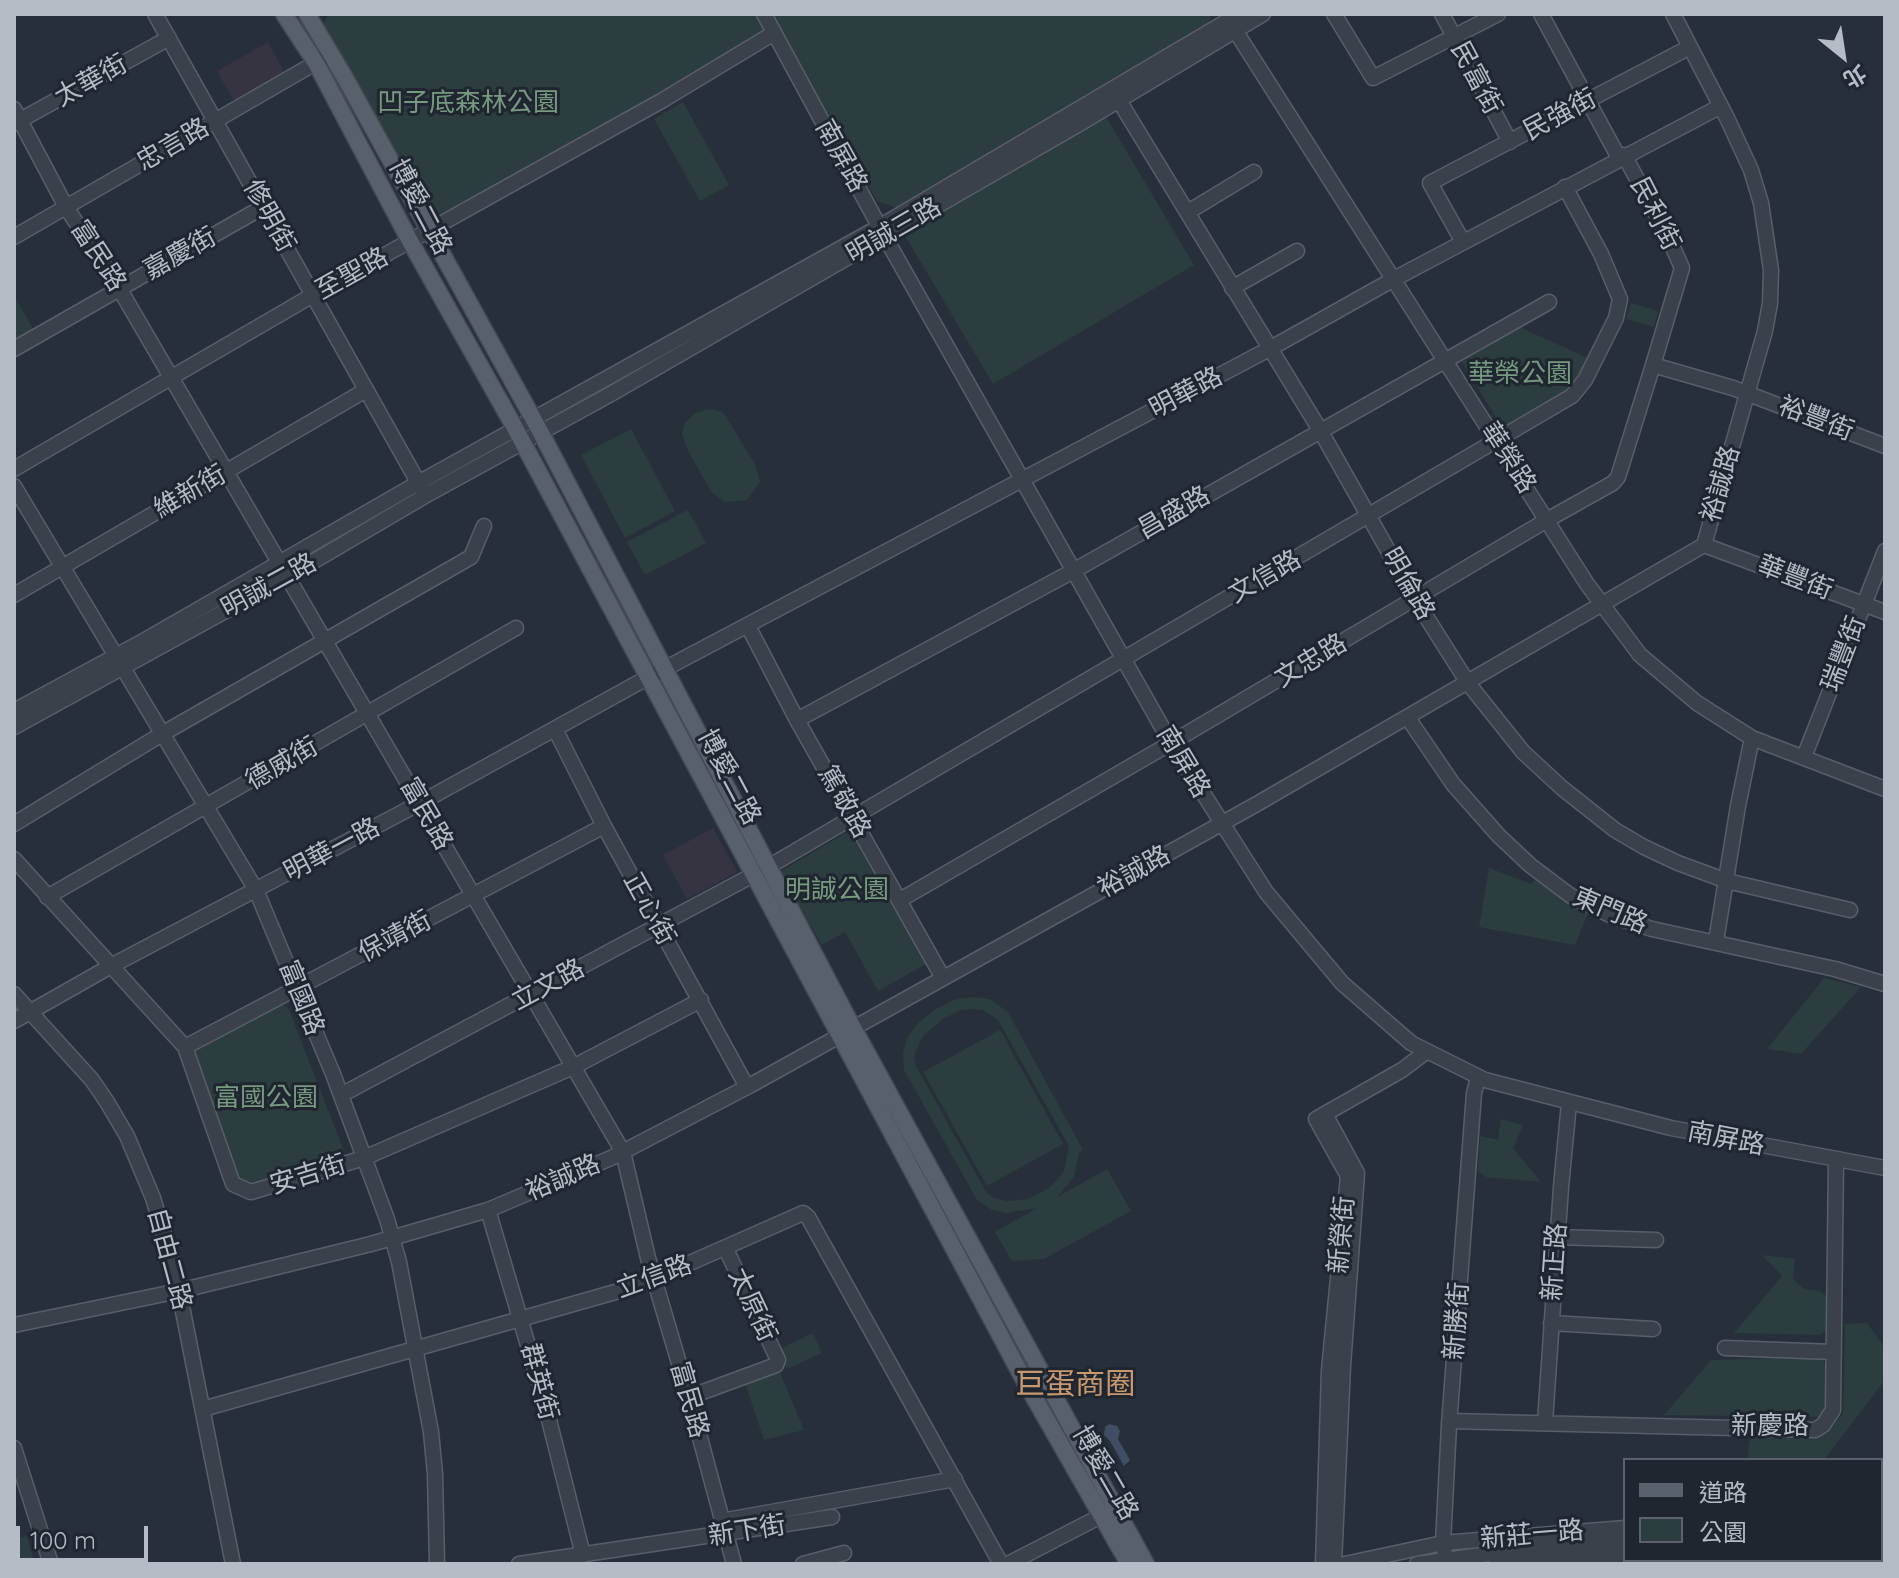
<!DOCTYPE html>
<meta charset="utf-8">
<style>
body{margin:0}
#map{position:relative;width:1899px;height:1578px;overflow:hidden;background:#272f3b;font-family:Quicksand,"Noto Sans TC",sans-serif}
canvas{display:block}
.frame{position:absolute;inset:0;border:16px solid #b6bcc6;pointer-events:none}
.legend{position:absolute;left:1623px;top:1458px;width:260px;height:104px;box-sizing:border-box;background:#1f2630;border:2px solid #5b626c;margin:0;padding:10px 14px;list-style:none;font-size:24px;color:#b6bcc6}
.legend li{display:flex;align-items:center;gap:16px;height:40px}
.legend b{width:40px;border:2px solid #5b626c}
.north{position:absolute;left:1803px;top:16px;width:80px;height:80px;-webkit-text-stroke:6px #1f2630;paint-order:stroke;rotate:150deg;font-size:22px;font-weight:700;line-height:32px;text-align:center;color:#b6bcc6}
.north::after{content:'';display:block;margin:auto;width:28px;height:36px;background:#b6bcc6;clip-path:polygon(50% 0,100% 100%,50% 72%,0 100%)}
.scale{position:absolute;left:16px;top:1526px;width:132px;height:36px;box-sizing:border-box;border:4px solid #b6bcc6;border-top:0;padding-left:10px;font-size:24px;line-height:28px;white-space:nowrap;color:#b6bcc6;-webkit-text-stroke:6px #1f2630;paint-order:stroke}
</style>
<div id="map">
<canvas width="1899" height="1578"></canvas>
<div class="frame"></div>
<ul class="legend">
<li><b style="height:10px;background:#58606b"></b>道路</li>
<li><b style="height:22px;background:#2b3d3e"></b>公園</li>
</ul>
<div class="north">北</div>
<div class="scale">100 m</div>
</div>
<script>
const ctx = document.querySelector('canvas').getContext('2d');
ctx.lineJoin = 'round';
function fillPath(path, color) {
  ctx.fillStyle = color;
  ctx.fill(path, 'evenodd');
}
function shape(rows) {
  const path = new Path2D();
  for (const r of rows) {
    path.moveTo(r[0], r[1]);
    for (let i = 2; i < r.length; i += 2) path.lineTo(r[i], r[i + 1]);
  }
  return path;
}
function stroke(path, color, width, dash) {
  ctx.strokeStyle = color;
  ctx.lineWidth = width;
  ctx.lineCap = dash ? 'butt' : 'round';
  ctx.setLineDash(dash || []);
  ctx.stroke(path);
}
function drawText(font, color, halo, rows, align = 'center') {
  ctx.font = font + ' Quicksand,"Noto Sans TC",sans-serif';
  ctx.lineWidth = 6;
  ctx.setLineDash([]);
  ctx.textBaseline = 'middle';
  ctx.strokeStyle = halo;
  ctx.fillStyle = color;
  for (const [text, x, y, turn = 0] of rows) {
    ctx.save();
    ctx.translate(x, y);
    ctx.rotate((+turn || 0) * Math.PI / 180);
    ctx.textAlign = isNaN(turn) ? turn : align;
    if (halo) ctx.strokeText(text, 0, 0);
    ctx.fillText(text, 0, 0);
    ctx.restore();
  }
}
fillPath(shape([
 [268,42,287,77,236,105,217,71],
 [713,828,737,872,687,899,663,855]
]), '#363440');
fillPath(shape([
 [329,14,761,14,772,33,442,218,426,212,323,24],
 [770,14,1209,14,1211,18,1207,29,897,208,877,201],
 [683,102,729,185,700,201,654,119],
 [1105,115,1194,265,993,384,904,234],
 [14,296,34,330,14,342],
 [1631,303,1658,311,1654,327,1626,319],
 [1519,327,1588,358,1571,390,1504,430,1462,362],
 [709,409,723,412,755,464,760,482,747,500,725,502,712,493,688,451,682,434,684,424,695,413],
 [631,429,675,511,625,538,581,455],
 [688,510,706,543,645,575,627,542],
 [849,831,926,964,878,991,845,932,822,945,780,872],
 [1489,868,1531,884,1538,877,1589,911,1575,945,1479,927],
 [1824,978,1861,987,1801,1054,1767,1049],
 [974,997,990,999,1008,1012,1083,1150,1079,1153,1074,1177,1057,1197,1107,1169,1131,1211,1044,1259,1012,1261,995,1232,1037,1208,1006,1213,992,1210,977,1200,904,1070,903,1053,907,1038,918,1023,936,1009,956,999],
 [972,1009,983,1010,998,1020,1069,1146,1064,1171,1057,1180,1049,1188,1028,1199,1007,1201,995,1198,986,1192,916,1066,914,1056,923,1036,943,1019,961,1010],
 [282,1005,288,1007,344,1151,337,1158,245,1186,239,1181,194,1058,195,1049],
 [1000,1030,1063,1144,987,1186,923,1072],
 [1501,1119,1523,1125,1513,1148,1541,1182,1486,1177,1478,1172,1480,1136,1498,1140],
 [1762,1255,1795,1259,1793,1279,1804,1289,1820,1291,1827,1297,1828,1329,1820,1335,1734,1333,1782,1276],
 [1867,1323,1885,1348,1885,1380,1824,1460,1748,1460,1749,1442,1755,1433,1815,1435,1830,1429,1843,1414,1845,1324],
 [813,1333,822,1353,787,1369,778,1350],
 [1820,1357,1826,1364,1825,1409,1820,1417,1664,1415,1711,1360],
 [779,1370,804,1430,764,1440,745,1383],
 [27,1536,35,1564,14,1564,14,1539]
]), '#2b3d3e');
fillPath(shape([
 [1109,1424,1117,1426,1120,1431,1118,1439,1130,1460,1124,1466,1110,1441,1104,1435,1105,1427]
]), '#404e64');
const minor = shape([
 [155,14,423,491],
 [764,14,885,237,1171,743,1266,892,1342,983,1411,1043,1485,1080,1671,1128,1885,1168],
 [1334,14,1373,78,1498,14],
 [1442,14,1510,142],
 [1541,14,1619,158],
 [1231,24,1587,584,1640,655,1697,703,1752,738,1885,789],
 [1115,94,1320,430,1420,607,1468,683,1523,752,1562,788,1615,830,1644,847,1678,863,1727,881,1850,910],
 [14,109,66,207,119,288,623,1152,648,1258,689,1397,734,1564],
 [15,123,169,38],
 [1624,155,1667,234,1682,268,1653,365,1733,388,1885,446],
 [1188,212,1254,172],
 [14,237,324,58],
 [1463,242,1430,183,1690,47],
 [1232,288,1297,251],
 [14,349,263,207],
 [14,469,313,295,663,100,774,33],
 [14,486,256,890,333,1074,387,1219,399,1262,431,1432,435,1474,437,1564],
 [1704,545,1885,612],
 [14,595,366,390],
 [748,626,797,720,943,978],
 [14,711,138,644,418,483,879,227,1239,14],
 [1408,718,1453,784,1499,836,1531,866,1571,896,1612,916,1652,929,1835,969,1885,984],
 [797,720,1075,570,1549,302],
 [14,727,287,577,430,493,609,395,1081,123,1263,14],
 [555,729,604,826,747,1087],
 [1804,757,1885,551],
 [14,824,162,734,471,557,484,526],
 [14,859,185,1047,233,1184,251,1192,364,1158,573,1067,701,1000],
 [47,897,516,628],
 [900,900,1171,743,1547,520,1613,483,1618,477,1653,365],
 [1716,941,1738,806,1752,738],
 [14,994,92,1080,107,1102,127,1136,153,1198,175,1271,233,1564],
 [14,1021,111,966,420,803,636,684,1271,348,1394,279,1721,106],
 [185,1047,604,826],
 [341,1095,768,867,1572,396,1585,380,1616,318,1620,299,1601,254,1565,187],
 [1325,1114,1357,1173,1343,1366,1334,1564],
 [488,1210,543,1396,583,1555],
 [1557,1237,1656,1240],
 [1551,1323,1653,1329],
 [14,1325,179,1291,371,1244,488,1210,611,1158,751,1085,1255,805,1704,545,1765,331,1770,303,1771,270,1761,203,1751,170,1727,118,1673,14],
 [1725,1348,1834,1352],
 [689,1397,776,1365,778,1360,726,1249],
 [203,1409,640,1285,803,1213,808,1217,1001,1564],
 [1449,1421,1815,1430,1823,1425,1833,1410,1836,1160],
 [1545,1422,1561,1187,1569,1103],
 [14,1448,51,1564],
 [721,1521,955,1479],
 [1881,1540,1885,1540],
 [1881,1554,1885,1555],
 [1814,1560,1846,1564],
 [519,1564,832,1517],
 [803,1564,844,1553],
 [1008,1564,1101,1516],
 [1323,1564,1329,1370,1348,1176,1316,1119,1402,1070,1426,1052],
 [1345,1564,1443,1543,1625,1528],
 [1417,1564,1531,1548,1625,1541],
 [1447,1564,1443,1543,1449,1425,1474,1093,1478,1078],
 [1496,1564,1625,1555]
]);
const major = shape([
 [284,14,316,63,410,241,515,428,1023,1378,1129,1564],
 [307,14,344,76,541,433,845,1013,1146,1564]
]);
stroke(minor, '#585f69', 17);
stroke(major, '#434a54', 19);
stroke(minor, '#3a414b', 14);
stroke(major, '#58606b', 16);
drawText('26px', '#b6bcc6', '#1f2630', [
 ["民富街",1476,78,62],
 ["太華街",91,81,-29],
 ["民強街",1560,115,-28],
 ["忠言路",173,145,-30],
 ["南屏路",841,156,61],
 ["博愛二路",420,207,62],
 ["民利街",1655,214,63],
 ["修明街",269,216,61],
 ["明誠三路",894,231,-30],
 ["嘉慶街",180,254,-29],
 ["富民路",98,256,57],
 ["至聖路",352,274,-29],
 ["明華路",1186,393,-28],
 ["裕豐街",1816,419,21],
 ["華榮路",1508,458,57],
 ["裕誠路",1721,484,-74],
 ["維新街",190,492,-30],
 ["昌盛路",1174,513,-30],
 ["文信路",1265,577,-30],
 ["華豐街",1795,578,21],
 ["明倫路",1408,584,60],
 ["明誠二路",269,586,-29],
 ["瑞豐街",1844,654,-69],
 ["文忠路",1311,661,-31],
 ["南屏路",1183,762,59],
 ["德威街",282,764,-30],
 ["博愛二路",729,777,62],
 ["篤敬路",844,802,60],
 ["富民路",426,814,60],
 ["明華一路",332,850,-28],
 ["裕誠路",1134,872,-29],
 ["正心街",649,909,61],
 ["東門路",1610,911,23],
 ["保靖街",395,937,-28],
 ["立文路",548,985,-28],
 ["富國路",301,998,68],
 ["南屏路",1726,1139,11],
 ["安吉街",308,1175,-17],
 ["裕誠路",563,1178,-23],
 ["新榮街",1342,1235,-85],
 ["自由二路",169,1259,75],
 ["新正路",1555,1262,-86],
 ["立信路",654,1277,-20],
 ["太原街",752,1305,65],
 ["新勝街",1457,1321,-86],
 ["群英街",539,1382,75],
 ["富民路",689,1400,74],
 ["新慶路",1770,1426],
 ["博愛二路",1105,1473,60],
 ["新下街",747,1531,-9],
 ["新莊一路",1532,1535,-5]
]);
drawText('26px', '#779980', '#1f2630', [
 ["凹子底森林公園",468,103],
 ["華榮公園",1520,374],
 ["明誠公園",837,890],
 ["富國公園",266,1098]
]);
drawText('30px', '#c8986f', '#1f2630', [
 ["巨蛋商圈",1075,1385]
]);
</script>
